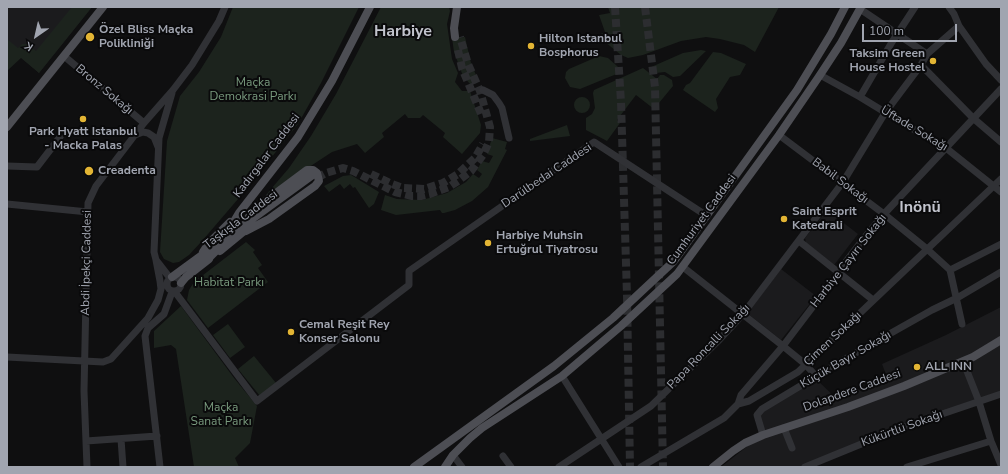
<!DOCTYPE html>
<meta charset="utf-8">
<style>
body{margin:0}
#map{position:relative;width:1008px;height:474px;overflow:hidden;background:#0f0f10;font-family:"Nunito Sans",sans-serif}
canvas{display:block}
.frame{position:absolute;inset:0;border:8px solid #a1a5b0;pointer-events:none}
.north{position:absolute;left:16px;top:16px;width:40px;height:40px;-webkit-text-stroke:3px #0a0a0b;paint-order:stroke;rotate:214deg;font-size:11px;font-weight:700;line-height:16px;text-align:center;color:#a1a5b0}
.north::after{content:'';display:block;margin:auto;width:14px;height:18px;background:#a1a5b0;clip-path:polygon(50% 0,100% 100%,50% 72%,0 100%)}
.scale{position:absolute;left:862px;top:24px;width:95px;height:18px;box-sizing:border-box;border:2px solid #a1a5b0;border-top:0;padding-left:5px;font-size:12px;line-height:14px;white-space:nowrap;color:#a1a5b0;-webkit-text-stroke:3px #0a0a0b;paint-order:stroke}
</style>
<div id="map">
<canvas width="1008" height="474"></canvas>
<div class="frame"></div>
<div class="north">K</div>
<div class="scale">100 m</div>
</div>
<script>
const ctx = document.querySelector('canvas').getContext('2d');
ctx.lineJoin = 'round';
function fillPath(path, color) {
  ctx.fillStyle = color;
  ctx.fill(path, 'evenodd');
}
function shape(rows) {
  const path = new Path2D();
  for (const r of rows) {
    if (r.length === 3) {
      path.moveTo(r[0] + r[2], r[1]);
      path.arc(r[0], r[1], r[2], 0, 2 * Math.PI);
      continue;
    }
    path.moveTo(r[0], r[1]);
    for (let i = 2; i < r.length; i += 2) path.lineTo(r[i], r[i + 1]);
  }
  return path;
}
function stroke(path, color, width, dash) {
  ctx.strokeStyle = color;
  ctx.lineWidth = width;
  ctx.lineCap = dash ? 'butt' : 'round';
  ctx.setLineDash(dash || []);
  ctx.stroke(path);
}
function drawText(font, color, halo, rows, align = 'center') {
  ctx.font = font + ' "Nunito Sans",sans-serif';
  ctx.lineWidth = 4;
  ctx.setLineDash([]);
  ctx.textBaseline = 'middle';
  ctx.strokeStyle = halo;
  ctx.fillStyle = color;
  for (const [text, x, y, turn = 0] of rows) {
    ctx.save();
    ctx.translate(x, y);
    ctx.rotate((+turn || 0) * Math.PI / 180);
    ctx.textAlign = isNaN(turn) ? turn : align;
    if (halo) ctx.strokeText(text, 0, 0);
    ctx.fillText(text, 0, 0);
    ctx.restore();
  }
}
fillPath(shape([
 [7,7,92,7,39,73,7,45],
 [827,210,858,234,834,265,806,243,805,238],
 [781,269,816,296,781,340,747,313],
 [1001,307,1001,394,803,467,721,467,763,434,758,416,763,408,816,379,837,399,887,377,882,364,946,335]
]), '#1b1b1d');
fillPath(shape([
 [72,7,92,7,39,73,21,58,7,71,7,39,18,48,22,44,27,44,36,51],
 [233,7,359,7,321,83,298,124,244,192,202,241,189,255,179,262,173,263,164,259,160,252,167,141,180,96,199,72,221,37],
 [381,7,449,7,450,11,447,24,452,59,458,73,455,82,462,91,470,91,481,125,480,133,462,154,443,137,445,133,423,115,420,118,408,118,405,114,382,133,384,137,365,153,357,144,332,152,265,196,289,168,311,136,336,94],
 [608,7,779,7,755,52,744,45,720,39,706,37,681,41,643,55,628,58,621,55,605,42,592,38,605,32,599,15,610,13],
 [465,37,471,63,478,80,477,83,474,84,470,84,463,76,454,52,452,38],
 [701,50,706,51,680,76,673,77,665,72,656,73,649,68,683,53],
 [713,52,721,53,746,64,740,75,730,77,716,99,718,108,715,112,683,90,686,85,690,83],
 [599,56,608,58,617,66,620,69,619,73,580,89,570,87,565,78,566,72,569,69],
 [643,68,657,79,660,75,664,75,672,80,673,86,654,109,636,95,617,120,620,123,607,141,586,130,586,118,592,114,595,108,593,93,594,90],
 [582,105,8],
 [567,125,570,136,530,141,530,139],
 [492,138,507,142,505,149,507,150,488,187,472,201,455,210,444,213,442,213,440,210,396,215,381,210,385,195,397,199,422,200,447,193,466,182,473,174,479,178,482,174,477,170,482,161,489,163,493,156,487,154],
 [351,175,379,192,374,204,369,208,355,187,353,188,350,184,344,189,340,184,329,192,324,186,343,176],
 [246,242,255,250,253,252,262,265,258,268,268,282,208,328,187,300,189,290,194,282],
 [181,306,234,378,257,406,250,443,235,458,239,467,194,467,176,349,171,345,154,348,154,331],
 [228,324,245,347,230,358,213,335],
 [254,356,276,383,260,396,238,369]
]), '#1c231d');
stroke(shape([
 [615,7,621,102,627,296,630,467],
 [645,7,655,87,663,467],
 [458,50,462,68,482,116],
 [371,174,392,184,403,188,424,189,443,183,458,174,475,158,483,144],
 [317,178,326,173,343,168,353,171,395,192,412,196,421,196,430,194,449,187,458,181,471,171,483,155,489,142,490,127,480,91,468,64,460,37]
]), '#2c2d30', 8, [8, 4]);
stroke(shape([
 [949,7,954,14,959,26,986,64,1001,80],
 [860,9,927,54],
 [64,56,144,123],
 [921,65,973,118,1001,142],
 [820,75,860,97,906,125,946,148,1001,192],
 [483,90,493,95,499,103,502,108,509,138],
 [860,97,892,42,915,7],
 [135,135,143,132,148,133,154,137,158,147],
 [779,135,884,214,927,249,950,270,962,324],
 [7,166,37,167,60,137],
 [7,204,88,212],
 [799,241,873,300],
 [683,267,783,346,805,364,816,376],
 [950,270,1001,244],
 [174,284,7],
 [170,278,156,260,154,252,159,138,172,93],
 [175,292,257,401,409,285,409,271,594,142,707,216],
 [7,357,103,362,111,359,148,318,158,300,161,289,160,281,156,260],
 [963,361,978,399],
 [562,376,619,467],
 [979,402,991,441,1001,465],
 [738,404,741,395,783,346,837,275,838,272,865,237,884,214,1001,89],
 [784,428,792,448],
 [763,435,757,415,762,409,845,359,932,310,957,298,1001,272],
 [121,439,123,467],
 [86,441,157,436],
 [453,455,462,467],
 [503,456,511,467],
 [87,467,84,391,88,203,96,186,144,123,173,90,192,65,219,21,225,7],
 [160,467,145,336,148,328,164,314,172,292],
 [559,467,651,406,718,341,743,314,843,182,885,113,921,65,927,54,959,26],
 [641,467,724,418,738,404,749,401,798,372,1001,179],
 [805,467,898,429,1001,394],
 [907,467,991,441]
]), '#303135', 7);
stroke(shape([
 [455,37,454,28,457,7],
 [7,127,103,7],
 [246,231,269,219,315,186,319,181,317,173,313,170,307,170,256,208,248,218,247,222],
 [226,238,314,174],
 [220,251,248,228],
 [203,252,209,243,230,222],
 [205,262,221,246,227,233,239,213,298,137,332,81,370,7],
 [172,277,213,247],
 [181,283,186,277,209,259],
 [414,467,554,366,613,318,674,261,797,90,831,34,845,7],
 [445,467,453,455,470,438,482,428,562,376,621,326,677,274,779,135,820,75,841,43,861,7],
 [713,467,733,451,745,443,763,435,848,407,904,386,973,357,1001,340]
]), '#4d4e54', 8);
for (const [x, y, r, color] of [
 [90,37,5,"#e3b534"],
 [531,46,4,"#e3b534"],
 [933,61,4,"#e3b534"],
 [83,119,4,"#e3b534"],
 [89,171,5,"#e3b534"],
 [784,219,4,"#e3b534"],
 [488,243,4,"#e3b534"],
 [291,332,4,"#e3b534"],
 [917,367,4,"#e3b534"]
]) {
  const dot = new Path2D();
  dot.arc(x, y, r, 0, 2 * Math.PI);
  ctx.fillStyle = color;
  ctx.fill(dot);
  stroke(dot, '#0a0a0b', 1.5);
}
drawText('bold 12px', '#a1a5b0', '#0a0a0b', [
 ["Özel Bliss Maçka",99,30],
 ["Polikliniği",99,44],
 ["Hilton Istanbul",539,39],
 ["Bosphorus",539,53],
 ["Taksim Green",925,54,"right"],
 ["House Hostel",925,68,"right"],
 ["Park Hyatt Istanbul",83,132,"center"],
 ["- Macka Palas",83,146,"center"],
 ["Creadenta",98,171],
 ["Saint Esprit",792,212],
 ["Katedrali",792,226],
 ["Harbiye Muhsin",496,236],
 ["Ertuğrul Tiyatrosu",496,250],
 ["Cemal Reşit Rey",299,325],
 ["Konser Salonu",299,339],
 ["ALL INN",925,367]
], 'left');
drawText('12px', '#799a7e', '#0a0a0b', [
 ["Maçka",253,83],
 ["Demokrasi Parkı",253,97],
 ["Habitat Parkı",229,283],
 ["Maçka",221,408],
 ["Sanat Parkı",221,422]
]);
drawText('12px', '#a1a5b0', '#0a0a0b', [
 ["Bronz Sokağı",104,90,40],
 ["Üftade Sokağı",914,129,31],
 ["Kadırgalar Caddesi",267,156,-53],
 ["Darülbedai Caddesi",547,176,-34],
 ["Babil Sokağı",840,181,37],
 ["Taşkışla Caddesi",241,220,-37],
 ["Cumhuriyet Caddesi",702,220,-54],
 ["Harbiye Çayırı Sokağı",849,261,-52],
 ["Abdi İpekçi Caddesi",87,263,-89],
 ["Çimen Sokağı",833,339,-43],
 ["Papa Roncalli Sokağı",709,347,-46],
 ["Küçük Bayır Sokağı",846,360,-30],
 ["Dolapdere Caddesi",852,391,-20],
 ["Kükürtlü Sokağı",902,429,-20]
]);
drawText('bold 16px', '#c2c4cd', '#0a0a0b', [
 ["Harbiye",403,32],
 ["Inönü",920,208]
]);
</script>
